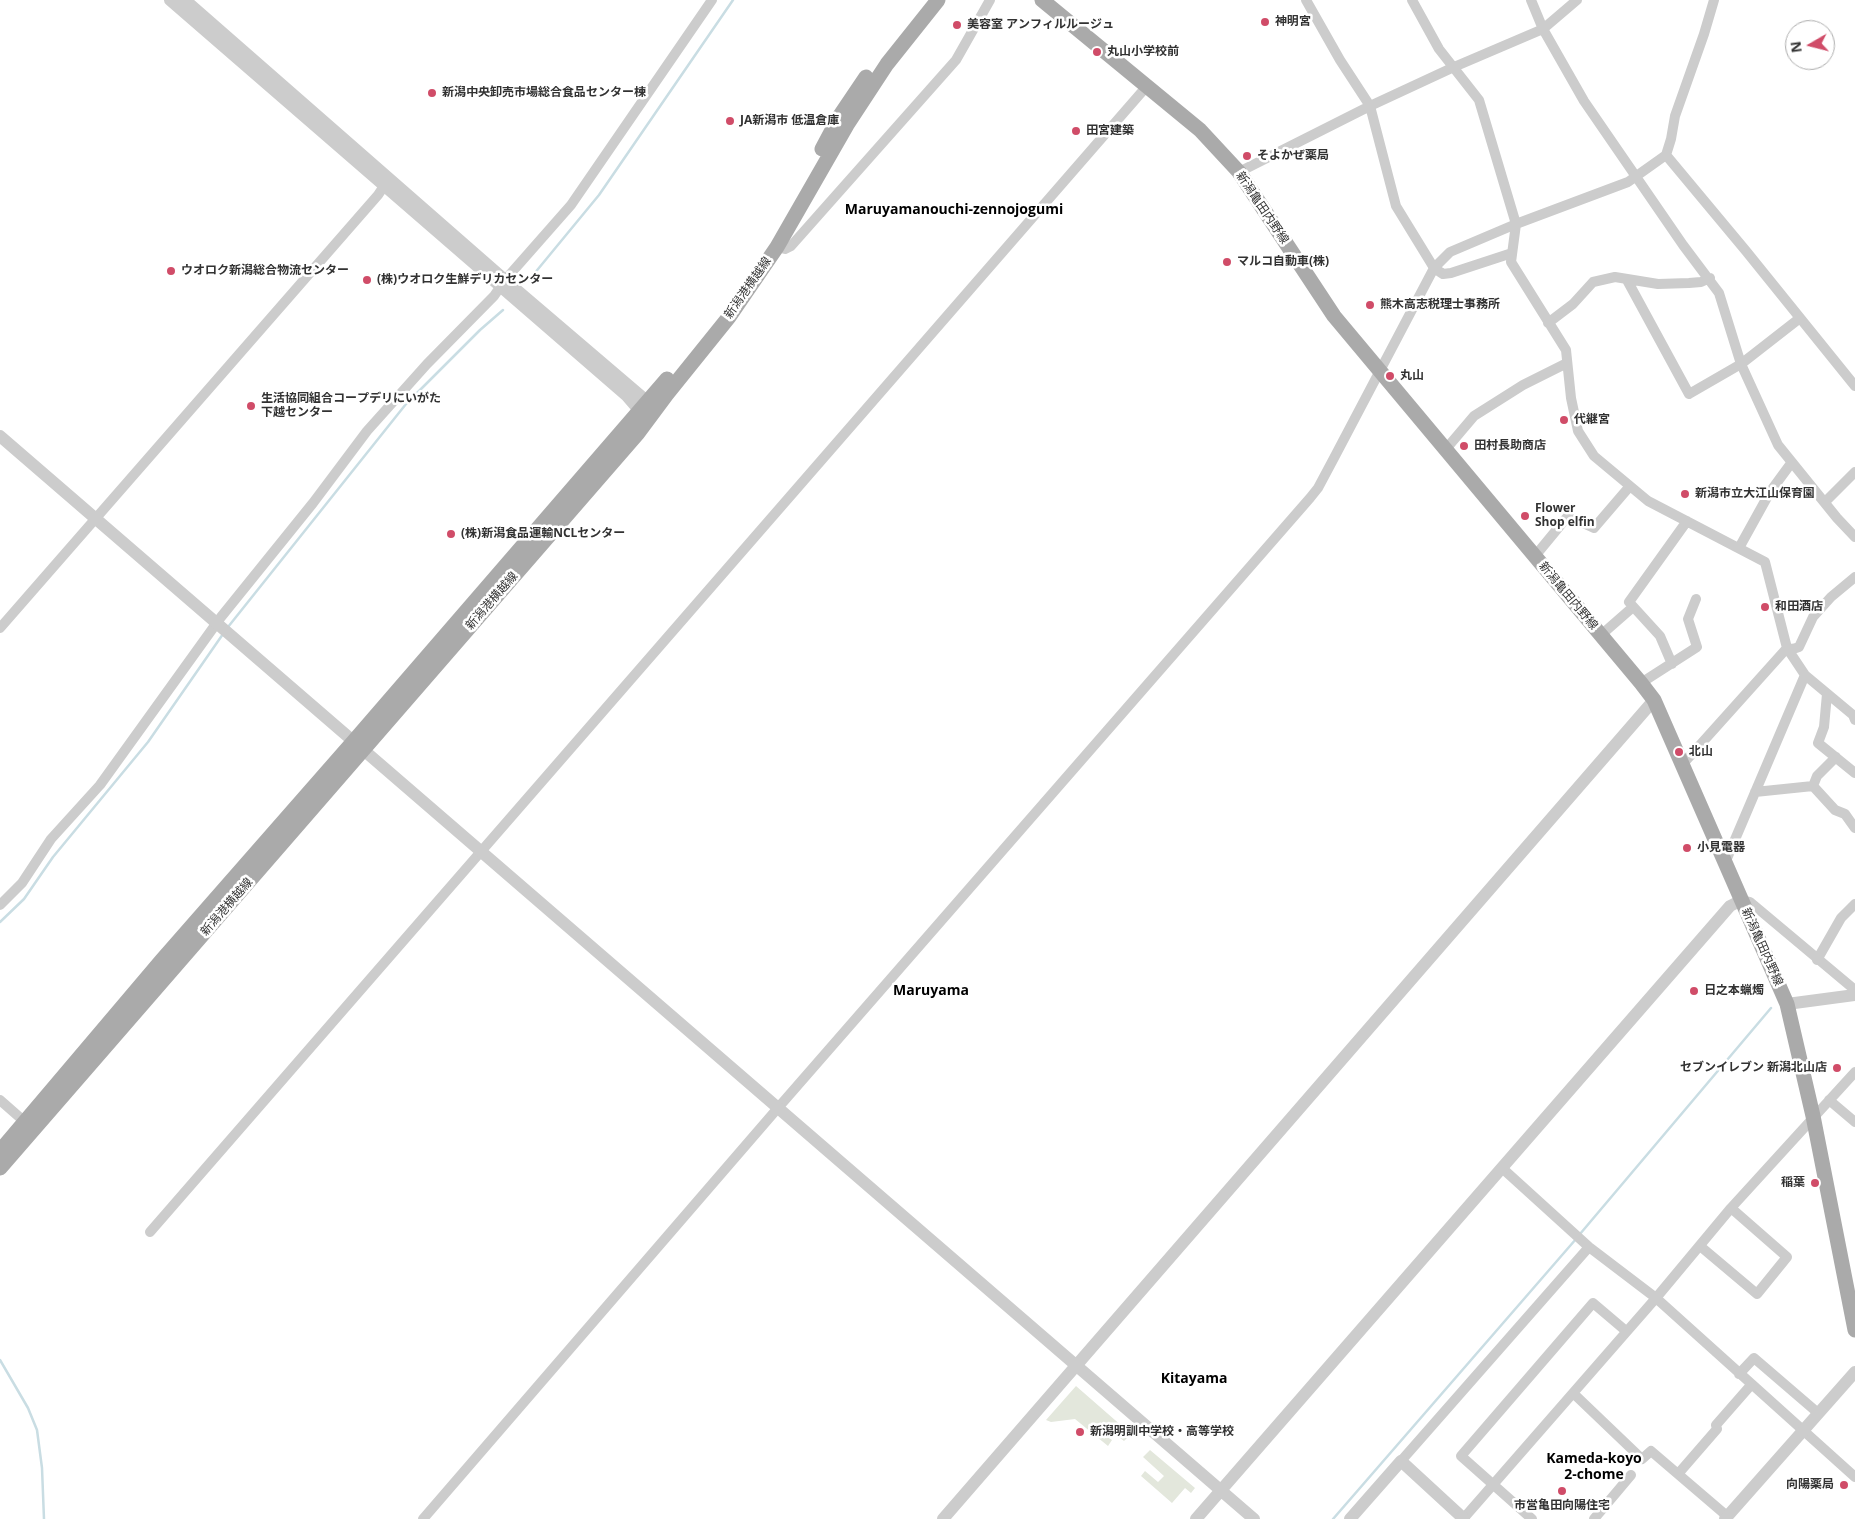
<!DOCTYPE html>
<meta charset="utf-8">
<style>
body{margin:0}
#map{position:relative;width:1855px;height:1519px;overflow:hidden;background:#fff;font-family:"Open Sans",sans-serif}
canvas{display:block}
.north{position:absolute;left:1785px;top:20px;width:50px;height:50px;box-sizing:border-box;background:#fff;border:1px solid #adadad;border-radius:50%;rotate:262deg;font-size:14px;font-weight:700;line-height:20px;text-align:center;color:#323232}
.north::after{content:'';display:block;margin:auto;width:18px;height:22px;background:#d04c68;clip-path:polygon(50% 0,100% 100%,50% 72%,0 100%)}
</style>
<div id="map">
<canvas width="1855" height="1519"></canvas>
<div class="north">N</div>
</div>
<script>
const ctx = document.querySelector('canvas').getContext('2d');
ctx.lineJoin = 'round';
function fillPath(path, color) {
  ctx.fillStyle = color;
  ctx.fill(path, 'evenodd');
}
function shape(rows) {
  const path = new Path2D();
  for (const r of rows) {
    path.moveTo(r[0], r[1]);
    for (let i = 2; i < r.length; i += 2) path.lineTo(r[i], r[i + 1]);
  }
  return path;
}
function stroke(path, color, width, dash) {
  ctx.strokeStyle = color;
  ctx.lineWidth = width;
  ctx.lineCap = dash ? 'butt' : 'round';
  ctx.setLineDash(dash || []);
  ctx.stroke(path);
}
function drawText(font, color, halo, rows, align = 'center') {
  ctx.font = font + ' "Open Sans","Noto Sans JP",sans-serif';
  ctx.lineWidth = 5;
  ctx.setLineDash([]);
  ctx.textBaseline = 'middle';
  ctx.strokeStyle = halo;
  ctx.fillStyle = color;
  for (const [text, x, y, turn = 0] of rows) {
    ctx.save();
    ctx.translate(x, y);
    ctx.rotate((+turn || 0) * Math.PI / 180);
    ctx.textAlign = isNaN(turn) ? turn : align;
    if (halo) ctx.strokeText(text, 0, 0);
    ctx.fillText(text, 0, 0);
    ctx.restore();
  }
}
fillPath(shape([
 [1076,1386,1131,1434,1124,1441,1106,1427,1100,1432,1112,1440,1108,1446,1075,1419,1051,1422,1046,1420],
 [1150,1450,1195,1488,1191,1493,1185,1488,1172,1503,1141,1476,1145,1471,1158,1482,1164,1476,1143,1457]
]), '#e3e7dc');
stroke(shape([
 [529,280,599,195,733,0],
 [228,627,406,404,480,330,503,310],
 [0,922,24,899,53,857,148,742,223,634],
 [1580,1234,1771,1008],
 [0,1360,28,1408,37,1430,42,1468,44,1519],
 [1333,1519,1576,1239]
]), '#c9dde3', 2.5);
stroke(shape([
 [1306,0,1340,60,1370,106,1396,206,1434,268,1443,274,1451,273,1512,253],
 [1412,0,1439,49,1479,100,1516,224,1511,262,1566,350,1571,398,1578,431,1594,456,1648,501,1765,562,1787,648,1805,675,1853,715,1855,720],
 [1531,0,1543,29,1584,101,1683,245,1719,293,1741,364,1778,445,1837,518,1855,537],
 [1666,155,1746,251,1855,386],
 [1239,172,1370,106,1454,67,1543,29,1577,0],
 [777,247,785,249,791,246,956,60,990,0],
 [1627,280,1689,394,1741,364,1800,318],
 [1548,323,1573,304,1593,282,1615,277,1658,284,1689,283,1701,282,1710,278],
 [1446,449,1474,416,1523,385,1567,363],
 [1825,502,1855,472],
 [1739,548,1770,492,1792,462],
 [1535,556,1568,516,1594,528,1630,486],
 [0,628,378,195,384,186],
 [1601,635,1633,607],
 [1672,664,1660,636,1629,602,1687,521],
 [1641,683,1697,647,1688,619,1696,599],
 [1827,694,1824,727,1818,743,1855,773],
 [1836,757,1817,776,1813,786,1835,810,1845,814,1855,828],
 [1682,765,1787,648,1793,649,1799,647,1813,617,1831,597,1855,577],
 [1755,792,1813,786],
 [1725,863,1805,675],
 [1742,900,1750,902,1855,990],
 [0,905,22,883,51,839,100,785,221,617,313,503,367,431,427,364,494,296,505,280,571,205,712,0],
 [1817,960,1841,918,1855,904],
 [0,1100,25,1122],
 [1829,1100,1855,1122],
 [1502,1168,1589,1247,1656,1298,1855,1477],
 [150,1232,1147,86],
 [1700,1246,1757,1294,1787,1257,1731,1208],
 [1739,1374,1754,1358,1818,1413],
 [1573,1393,1642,1459,1651,1451,1727,1516],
 [1401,1461,1589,1247],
 [1678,1474,1717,1429,1716,1425,1751,1385],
 [423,1519,777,1109,1310,498,1318,488,1334,458,1434,268,1450,252,1516,224,1628,182,1666,155,1671,139,1675,116,1704,34,1714,0],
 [1463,1519,1656,1298,1731,1208,1855,1072],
 [1532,1519,1461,1456,1593,1303,1626,1331],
 [1594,1519,1631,1475]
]), '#ccc', 10);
stroke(shape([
 [170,0,627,396,646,418],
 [185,0,505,280,655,408],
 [0,436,1254,1519],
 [1787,1004,1855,995],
 [943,1519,1654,700],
 [1196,1519,1730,906,1742,900],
 [1350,1519,1401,1461,1464,1519],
 [1725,1519,1855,1372]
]), '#ccc', 12);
stroke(shape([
 [1042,0,1200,130,1239,172,1334,316,1641,683,1654,700,1787,1004,1813,1116,1855,1330],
 [822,149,839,117,866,77],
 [0,1151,161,961,354,741,667,379],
 [0,1168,638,433,667,394,729,317,777,247,847,125,887,64,938,0]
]), '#aaa', 15);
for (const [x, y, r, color] of [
 [1265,22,5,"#d04c68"],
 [957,25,5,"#d04c68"],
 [1097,52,5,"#d04c68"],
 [432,93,5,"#d04c68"],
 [730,121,5,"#d04c68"],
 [1076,131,5,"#d04c68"],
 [1247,156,5,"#d04c68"],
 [1227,262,5,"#d04c68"],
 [171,271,5,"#d04c68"],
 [367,280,5,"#d04c68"],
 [1370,305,5,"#d04c68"],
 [1390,376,5,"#d04c68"],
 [251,406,5,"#d04c68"],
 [1564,420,5,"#d04c68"],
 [1464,446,5,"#d04c68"],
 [1685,494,5,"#d04c68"],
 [1525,516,5,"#d04c68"],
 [451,534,5,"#d04c68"],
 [1765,607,5,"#d04c68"],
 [1679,752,5,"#d04c68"],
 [1687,848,5,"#d04c68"],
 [1694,991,5,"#d04c68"],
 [1837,1068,5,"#d04c68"],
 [1815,1183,5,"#d04c68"],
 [1080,1432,5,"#d04c68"],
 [1844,1485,5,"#d04c68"],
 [1562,1491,5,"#d04c68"]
]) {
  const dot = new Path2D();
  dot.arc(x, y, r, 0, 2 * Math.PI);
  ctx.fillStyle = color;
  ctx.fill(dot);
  stroke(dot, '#fff', 2);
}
drawText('bold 12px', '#323232', '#fff', [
 ["神明宮",1275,22],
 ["美容室 アンフィルルージュ",967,25],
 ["丸山小学校前",1107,52],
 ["新潟中央卸売市場総合食品センター棟",442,93],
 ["JA新潟市 低温倉庫",740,121],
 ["田宮建築",1086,131],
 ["そよかぜ薬局",1257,156],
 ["マルコ自動車(株)",1237,262],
 ["ウオロク新潟総合物流センター",181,271],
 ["(株)ウオロク生鮮デリカセンター",377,280],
 ["熊木高志税理士事務所",1380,305],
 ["丸山",1400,376],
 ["生活協同組合コープデリにいがた",261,399],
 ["下越センター",261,413],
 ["代継宮",1574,420],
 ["田村長助商店",1474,446],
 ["新潟市立大江山保育園",1695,494],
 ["Flower",1535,509],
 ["Shop elfin",1535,523],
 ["(株)新潟食品運輸NCLセンター",461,534],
 ["和田酒店",1775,607],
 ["北山",1689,752],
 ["小見電器",1697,848],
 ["日之本蝋燭",1704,991],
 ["セブンイレブン 新潟北山店",1827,1068,"right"],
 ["稲葉",1805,1183,"right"],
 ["新潟明訓中学校・高等学校",1090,1432],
 ["向陽薬局",1834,1485,"right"],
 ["市営亀田向陽住宅",1562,1506,"center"]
], 'left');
drawText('12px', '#323232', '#fff', [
 ["新潟亀田内野線",1262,208,56],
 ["新潟港横越線",748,288,-55],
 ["新潟亀田内野線",1568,596,50],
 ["新潟港横越線",492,601,-49],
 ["新潟港横越線",227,907,-49],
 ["新潟亀田内野線",1762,947,66]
]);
drawText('bold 14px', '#000', '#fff', [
 ["Maruyamanouchi-zennojogumi",954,210],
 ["Maruyama",931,991],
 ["Kitayama",1194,1379],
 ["Kameda-koyo",1594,1459],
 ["2-chome",1594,1475]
]);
</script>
